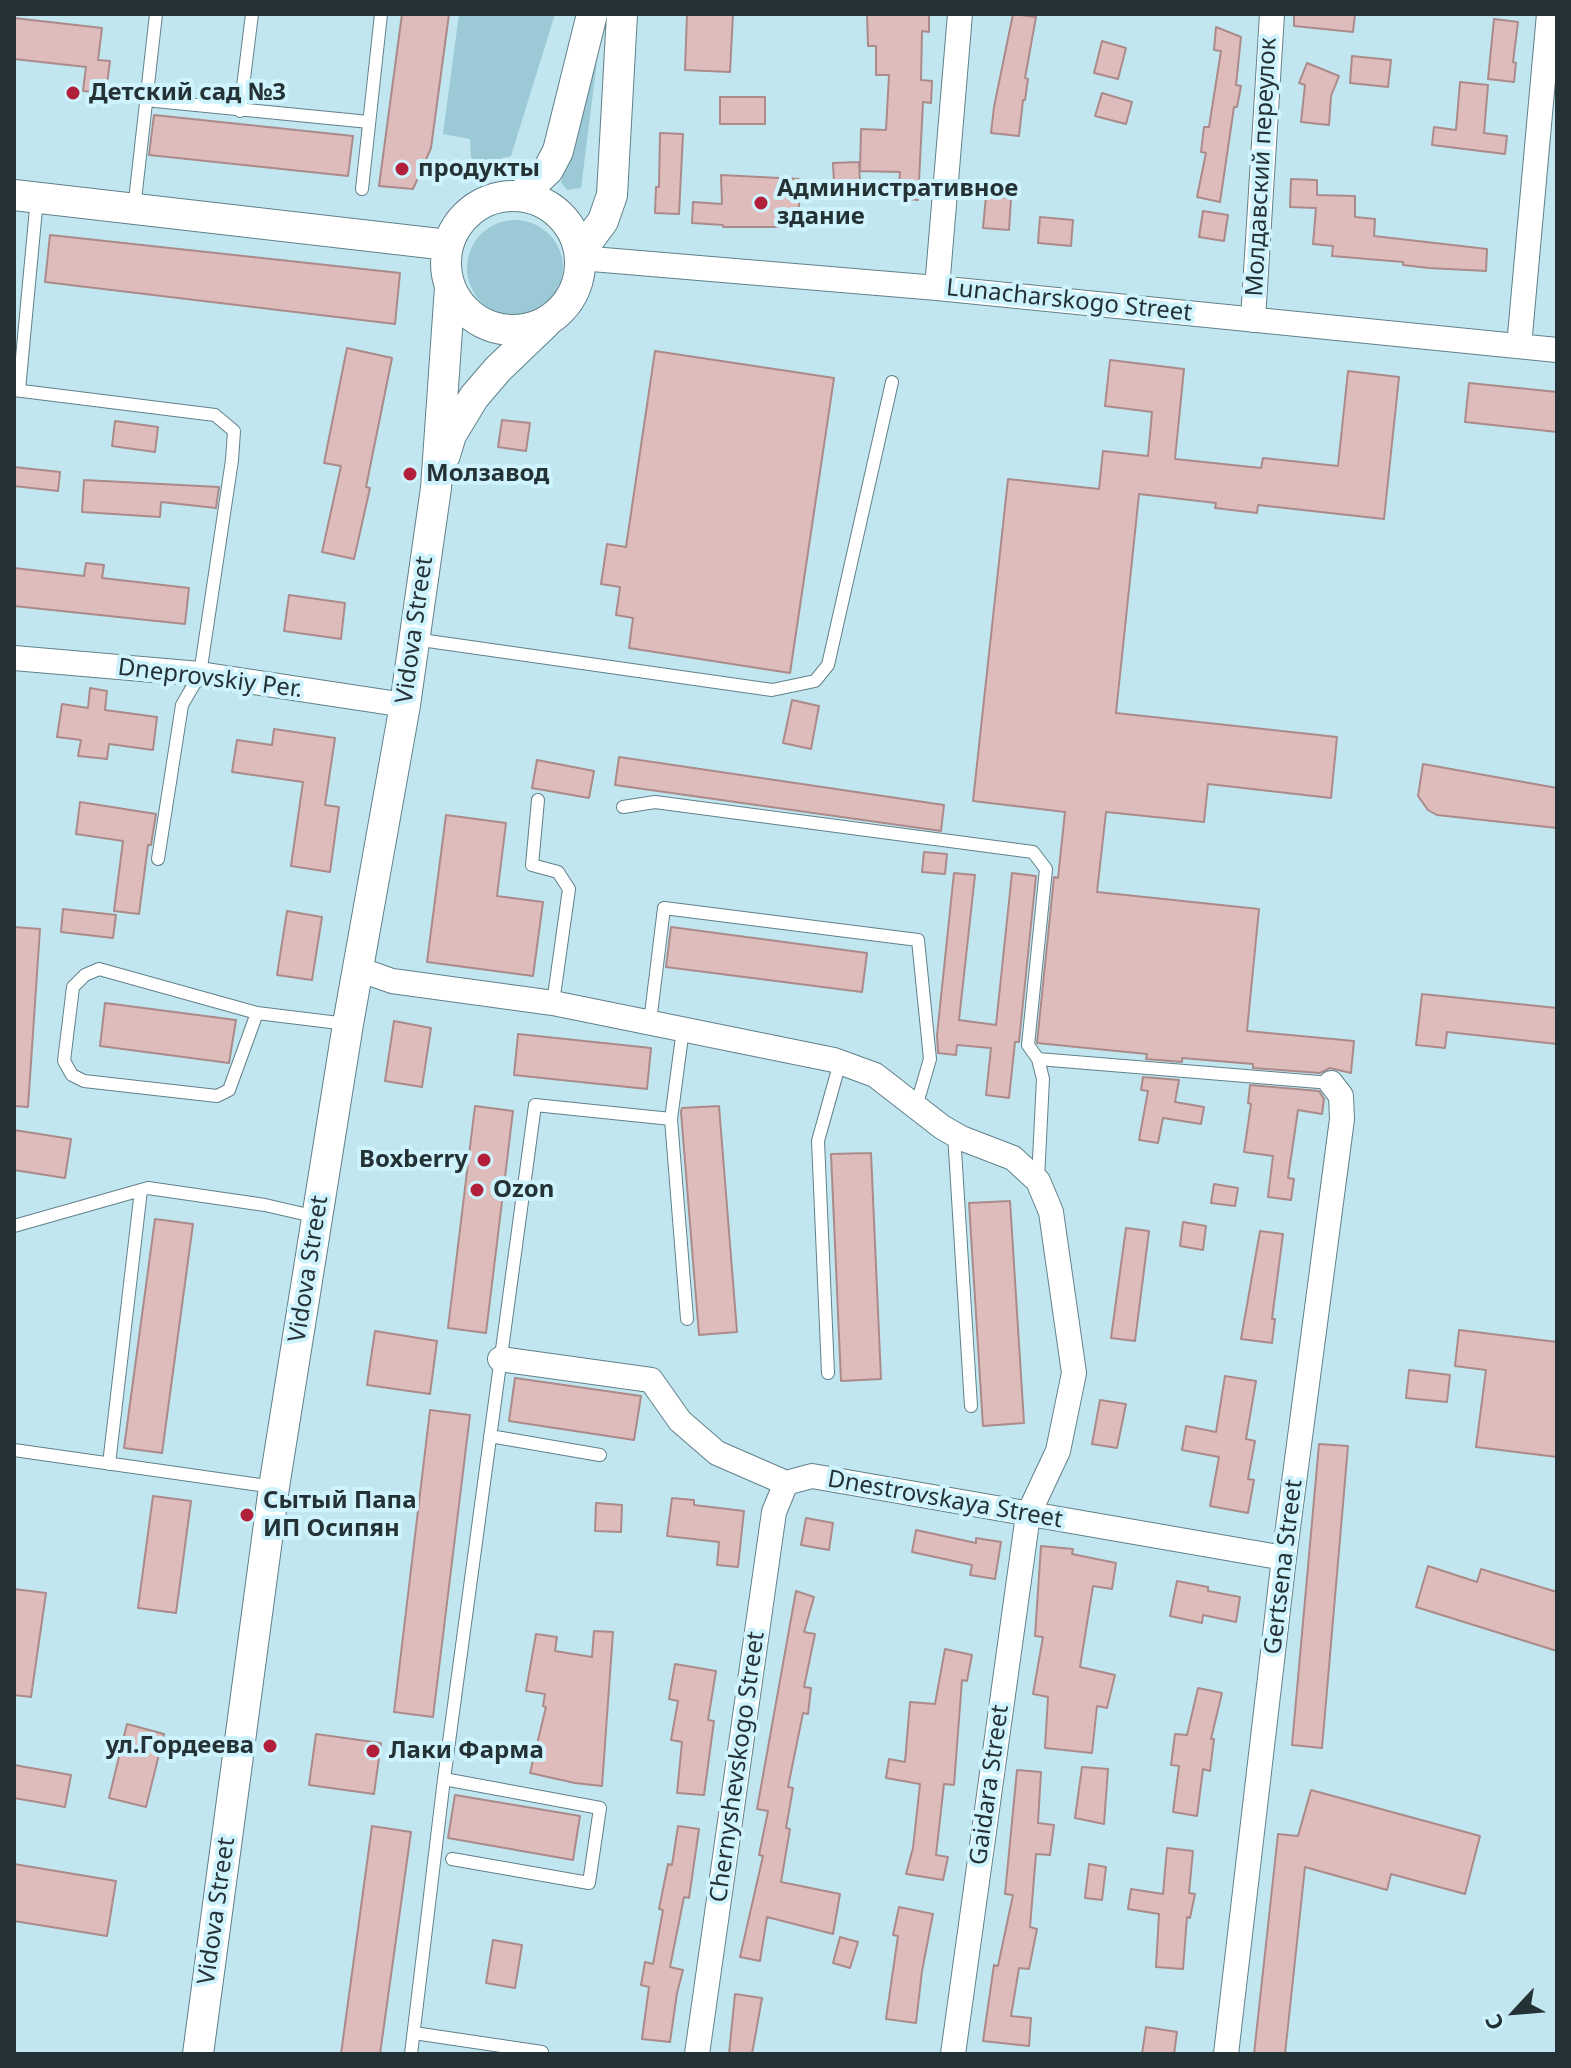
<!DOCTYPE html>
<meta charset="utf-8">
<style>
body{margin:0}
#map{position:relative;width:1571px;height:2068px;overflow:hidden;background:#c2e6f0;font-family:"Noto Sans",sans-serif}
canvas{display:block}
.frame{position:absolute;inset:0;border:16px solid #243236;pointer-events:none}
.north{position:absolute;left:1475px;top:1972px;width:80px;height:80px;-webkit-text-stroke:6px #cff3fd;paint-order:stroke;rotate:244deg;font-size:22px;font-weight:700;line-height:32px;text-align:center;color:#243236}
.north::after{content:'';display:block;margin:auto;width:28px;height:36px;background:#243236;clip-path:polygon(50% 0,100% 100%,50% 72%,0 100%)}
</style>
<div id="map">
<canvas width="1571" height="2068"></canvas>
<div class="frame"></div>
<div class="north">С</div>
</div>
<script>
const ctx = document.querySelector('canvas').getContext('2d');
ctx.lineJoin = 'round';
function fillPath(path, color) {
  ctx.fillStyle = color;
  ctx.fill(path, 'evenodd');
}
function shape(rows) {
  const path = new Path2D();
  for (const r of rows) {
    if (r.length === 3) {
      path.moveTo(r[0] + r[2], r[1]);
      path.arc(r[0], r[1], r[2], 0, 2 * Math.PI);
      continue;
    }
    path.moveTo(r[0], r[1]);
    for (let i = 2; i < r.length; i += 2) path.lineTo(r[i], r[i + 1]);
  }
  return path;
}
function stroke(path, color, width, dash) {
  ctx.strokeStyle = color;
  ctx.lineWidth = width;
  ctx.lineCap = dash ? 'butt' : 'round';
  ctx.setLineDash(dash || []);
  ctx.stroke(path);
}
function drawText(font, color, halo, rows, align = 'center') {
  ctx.font = font + ' "Noto Sans",sans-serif';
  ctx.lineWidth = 8;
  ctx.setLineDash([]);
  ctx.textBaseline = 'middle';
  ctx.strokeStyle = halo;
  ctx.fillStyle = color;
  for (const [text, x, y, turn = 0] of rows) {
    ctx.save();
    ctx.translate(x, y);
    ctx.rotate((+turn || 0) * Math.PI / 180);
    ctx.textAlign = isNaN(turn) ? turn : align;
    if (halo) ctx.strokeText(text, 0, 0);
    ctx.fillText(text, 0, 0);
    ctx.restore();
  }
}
fillPath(shape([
 [459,14,555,14,511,156,484,163,471,158,470,139,443,134],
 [599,14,603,14,581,188,567,190,561,182],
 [515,268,48]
]), '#9cc9d6');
const building = shape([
 [402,14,449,14,431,148,413,189,379,186,402,14],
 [687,14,733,14,730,72,685,70,687,14],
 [867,14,929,14,929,32,922,31,921,80,932,81,931,103,923,102,918,200,898,198,900,172,860,171,861,129,886,130,889,75,876,75,876,46,868,46,867,14],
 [1013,14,1036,17,1025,78,1028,79,1025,100,1023,100,1019,136,991,133,994,107,1013,14],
 [1294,14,1355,14,1353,32,1294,26,1294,14],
 [14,18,102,28,98,60,110,61,106,92,83,91,86,67,14,59,14,18],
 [1494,19,1518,22,1513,62,1516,63,1514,82,1488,79,1494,19],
 [1216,27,1241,37,1236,85,1241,86,1237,107,1234,107,1220,202,1197,197,1206,153,1201,152,1204,127,1209,127,1221,51,1214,50,1216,27],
 [1102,41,1126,48,1118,79,1094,73,1102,41],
 [1352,56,1391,60,1388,87,1350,83,1352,56],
 [1307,63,1339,76,1331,96,1329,125,1301,122,1305,85,1299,83,1307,63],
 [1460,82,1488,85,1484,133,1507,136,1505,154,1432,145,1434,127,1456,130,1460,82],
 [1102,93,1132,102,1126,124,1095,116,1102,93],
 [720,97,765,97,765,124,720,124,720,97],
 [154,115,353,136,348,176,149,155,154,115],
 [660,133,683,134,679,214,655,213,656,187,659,187,660,133],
 [859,162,860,182,834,183,833,163,859,162],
 [721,175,799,179,799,227,723,227,723,225,692,223,693,202,722,204,721,175],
 [1291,179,1317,180,1317,195,1355,196,1355,217,1375,219,1374,236,1487,249,1486,271,1429,268,1403,265,1403,262,1332,256,1333,246,1313,244,1316,208,1290,207,1291,179],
 [986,196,1011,198,1009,230,983,228,986,196],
 [1203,211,1228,215,1224,241,1199,237,1203,211],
 [1040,217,1073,220,1071,246,1038,243,1040,217],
 [50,235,400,273,395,324,45,282,50,235],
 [347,348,392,358,366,487,370,488,354,559,322,552,341,466,324,463,347,348],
 [655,351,834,378,790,673,629,648,633,618,616,615,620,587,601,584,607,544,626,547,655,351],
 [1110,360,1184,369,1175,459,1261,468,1263,458,1338,466,1348,371,1399,377,1384,519,1258,505,1257,513,1215,508,1216,503,1139,494,1116,713,1337,737,1331,798,1208,784,1204,822,1106,812,1097,892,1259,909,1247,1031,1354,1041,1351,1073,1330,1068,1320,1073,1253,1068,1253,1064,1182,1058,1182,1062,1146,1059,1147,1054,1037,1043,1054,877,1058,878,1065,812,973,801,1008,479,1099,489,1103,451,1148,456,1152,412,1105,406,1110,360],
 [1469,383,1557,392,1557,432,1465,422,1469,383],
 [502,420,530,423,526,451,498,447,502,420],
 [115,421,158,427,155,452,112,446,115,421],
 [14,467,60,472,58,491,14,486,14,467],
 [84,480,219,487,216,508,161,502,160,517,82,512,84,480],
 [86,563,104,565,102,578,189,588,185,624,14,606,14,568,84,576,86,563],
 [289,595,345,603,341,639,284,631,289,595],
 [90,688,107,691,105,710,157,717,153,750,109,744,107,759,78,756,81,740,57,737,62,704,88,708,90,688],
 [792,700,819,706,811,749,783,743,792,700],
 [274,729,335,738,325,805,339,807,330,872,291,866,303,782,232,772,237,740,272,745,274,729],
 [619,757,944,805,941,831,615,785,619,757],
 [537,760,594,771,589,798,532,788,537,760],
 [1423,764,1557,788,1557,828,1437,815,1428,810,1418,796,1423,764],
 [80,802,156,814,151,845,148,845,139,914,114,911,123,841,76,834,80,802],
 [446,815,506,823,497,896,543,902,533,976,427,962,446,815],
 [924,852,947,854,945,874,922,872,924,852],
 [954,873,975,875,959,1020,996,1025,1012,873,1036,876,1019,1042,1015,1042,1009,1098,986,1095,991,1048,957,1045,956,1055,938,1053,937,1035,954,873],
 [63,909,116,915,113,938,61,932,63,909],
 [287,911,322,917,312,980,277,975,287,911],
 [14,927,40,929,28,1107,14,1106,14,927],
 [671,927,867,953,862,992,666,967,671,927],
 [1422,994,1557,1008,1557,1044,1447,1032,1445,1048,1416,1045,1422,994],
 [105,1003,236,1020,229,1063,100,1046,105,1003],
 [394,1021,431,1028,422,1087,385,1081,394,1021],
 [518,1034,651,1048,647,1089,514,1075,518,1034],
 [1143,1077,1179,1080,1175,1102,1204,1107,1201,1124,1163,1118,1158,1143,1139,1140,1148,1091,1141,1090,1143,1077],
 [1250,1085,1319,1091,1324,1099,1322,1114,1298,1110,1288,1178,1294,1179,1291,1200,1268,1197,1273,1156,1244,1152,1251,1104,1248,1103,1250,1085],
 [475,1106,513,1111,486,1333,448,1328,475,1106],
 [719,1106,737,1332,699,1335,681,1112,682,1108,719,1106],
 [14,1130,71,1139,65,1178,14,1170,14,1130],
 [871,1153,881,1379,841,1381,831,1154,871,1153],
 [1214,1184,1238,1188,1235,1206,1211,1203,1214,1184],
 [1010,1201,1024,1423,983,1426,969,1203,1010,1201],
 [155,1219,193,1224,162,1453,124,1448,155,1219],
 [1183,1222,1206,1226,1203,1250,1180,1246,1183,1222],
 [1126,1228,1149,1231,1135,1341,1111,1338,1126,1228],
 [1260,1231,1283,1234,1272,1319,1275,1319,1272,1343,1241,1339,1260,1231],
 [1459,1330,1557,1342,1557,1457,1476,1447,1486,1370,1455,1366,1459,1330],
 [375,1331,437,1341,430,1394,367,1385,375,1331],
 [1409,1370,1450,1375,1447,1402,1406,1398,1409,1370],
 [1225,1376,1256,1381,1246,1439,1255,1441,1248,1479,1254,1480,1248,1513,1210,1506,1219,1457,1182,1450,1186,1426,1216,1432,1225,1376],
 [515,1378,641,1396,634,1440,509,1421,515,1378],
 [1100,1400,1126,1404,1117,1448,1092,1444,1100,1400],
 [430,1410,470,1415,433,1717,394,1712,430,1410],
 [1319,1444,1348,1446,1322,1748,1292,1745,1319,1444],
 [153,1496,191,1501,176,1613,138,1608,153,1496],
 [672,1498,694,1500,694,1505,744,1511,738,1567,717,1565,719,1542,667,1536,672,1498],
 [596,1503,622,1505,621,1532,595,1531,596,1503],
 [806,1518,833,1523,829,1550,801,1545,806,1518],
 [916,1530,976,1543,976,1538,1001,1542,995,1579,970,1575,972,1565,912,1552,916,1530],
 [1041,1546,1073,1549,1072,1554,1116,1563,1112,1589,1093,1586,1080,1667,1115,1675,1107,1708,1097,1706,1092,1753,1045,1748,1048,1697,1033,1694,1043,1637,1035,1636,1041,1546],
 [1428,1566,1477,1582,1481,1569,1557,1592,1557,1651,1416,1607,1428,1566],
 [1177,1581,1208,1587,1208,1591,1240,1597,1236,1622,1203,1615,1202,1623,1170,1616,1177,1581],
 [14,1589,46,1593,31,1697,14,1695,14,1589],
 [796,1591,814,1597,804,1632,815,1634,804,1687,811,1688,808,1714,803,1713,788,1787,793,1788,786,1828,790,1829,781,1882,840,1894,833,1934,767,1917,760,1961,740,1957,763,1856,759,1855,768,1811,757,1809,796,1591],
 [594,1631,613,1632,602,1786,575,1783,530,1773,546,1707,543,1706,545,1694,526,1691,536,1634,557,1637,555,1651,592,1657,594,1631],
 [945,1649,972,1655,967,1681,962,1680,954,1785,944,1784,936,1855,948,1857,943,1880,906,1874,913,1848,920,1784,886,1778,889,1759,905,1762,910,1702,935,1704,945,1649],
 [675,1664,716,1671,708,1720,714,1721,704,1795,677,1793,682,1742,671,1740,678,1701,669,1699,675,1664],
 [1198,1688,1222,1693,1211,1739,1214,1739,1210,1771,1203,1769,1197,1816,1173,1812,1179,1766,1171,1765,1175,1734,1187,1735,1198,1688],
 [127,1724,164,1734,146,1807,109,1798,127,1724],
 [316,1734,381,1743,374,1794,309,1785,316,1734],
 [14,1765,71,1775,65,1807,14,1798,14,1765],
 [1082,1767,1108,1769,1104,1824,1075,1818,1082,1767],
 [1017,1770,1041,1772,1038,1823,1054,1825,1050,1855,1036,1854,1030,1927,1037,1929,1029,1969,1019,1968,1011,2016,1031,2018,1029,2046,983,2041,994,1965,998,1966,1013,1895,1005,1894,1017,1770],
 [1311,1790,1480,1836,1465,1894,1391,1874,1387,1890,1305,1867,1285,2054,1254,2054,1278,1834,1298,1836,1311,1790],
 [455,1795,580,1816,573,1860,448,1838,455,1795],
 [372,1826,411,1832,380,2054,341,2054,372,1826],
 [678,1826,699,1829,689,1898,684,1897,670,1967,683,1970,677,1993,670,2042,642,2039,649,1987,641,1985,645,1962,653,1964,663,1910,659,1909,668,1864,672,1865,678,1826],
 [1167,1848,1193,1851,1189,1893,1195,1894,1190,1918,1187,1917,1183,1969,1156,1967,1159,1914,1128,1909,1131,1889,1163,1894,1167,1848],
 [14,1864,116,1881,107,1936,14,1921,14,1864],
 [1089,1864,1106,1867,1102,1900,1085,1898,1089,1864],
 [899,1907,933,1914,922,1971,916,2023,886,2019,898,1936,893,1935,899,1907],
 [840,1937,858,1942,850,1968,833,1963,840,1937],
 [493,1940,522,1945,515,1988,486,1983,493,1940],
 [735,1994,762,1998,752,2054,729,2054,735,1994],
 [1146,2027,1177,2032,1174,2054,1142,2054,1146,2027]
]);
fillPath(building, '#dfbcbc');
stroke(building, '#ab8a8a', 2);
const service = shape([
 [145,100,369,122],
 [240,111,252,14],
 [362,189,381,14],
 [134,209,156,14],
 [14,390,215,415,234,431,232,460,200,674,182,705,158,859],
 [19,390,37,198],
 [414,639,772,690,815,681,828,665,892,382],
 [538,800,532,865,558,872,569,889,553,1003],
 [623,807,655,802,1033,852,1046,869,1028,1045,1038,1059,1331,1083],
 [257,1013,229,1090,217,1096,84,1081,72,1075,64,1061,73,987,85,975,99,969,257,1013,347,1024],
 [650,1022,664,908,918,940,930,1059,916,1107],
 [1038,1059,1043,1079,1038,1179],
 [671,1119,687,1319],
 [954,1134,971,1406],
 [14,1226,148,1188,265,1205,317,1217],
 [828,1373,818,1141,840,1062],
 [490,1436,600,1455],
 [14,1450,274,1487],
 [109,1464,141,1190],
 [444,1779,600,1808,589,1883,452,1859],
 [414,2033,542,2052],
 [411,2054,444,1779,535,1105,671,1119,683,1029]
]);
const minor = shape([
 [580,258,937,288,1557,350],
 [937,288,960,14],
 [1253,320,1272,14],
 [1519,346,1549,14],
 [14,658,200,674,405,705],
 [358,969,392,981,553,1003,834,1060,875,1075,942,1127,961,1138,1013,1158,1038,1181,1051,1212,1074,1373,1058,1451,1028,1515,953,2054],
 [500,1359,651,1380,680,1421,717,1453,786,1483,812,1476,1284,1558],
 [697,2054,774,1512,786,1483],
 [1226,2054,1284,1558,1342,1119,1341,1096,1331,1083]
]);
const tertiary = shape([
 [14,195,448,245],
 [513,263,67],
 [520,196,548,170,558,151,592,14],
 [580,252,603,221,612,195,622,14],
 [445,455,451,435,474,397,498,369,546,323],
 [198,2054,274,1487,348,1024,405,705,436,488,450,287]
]);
stroke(service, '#60818a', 14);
stroke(minor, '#60818a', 26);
stroke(tertiary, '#60818a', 32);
stroke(service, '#fff', 12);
stroke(minor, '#fff', 24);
stroke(tertiary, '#fff', 30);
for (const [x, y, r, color] of [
 [73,93,8,"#b21f3a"],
 [402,169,8,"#b21f3a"],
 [761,203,8,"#b21f3a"],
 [410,474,8,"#b21f3a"],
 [484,1160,8,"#b21f3a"],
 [477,1190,8,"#b21f3a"],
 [247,1515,8,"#b21f3a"],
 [270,1746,8,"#b21f3a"],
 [373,1751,8,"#b21f3a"]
]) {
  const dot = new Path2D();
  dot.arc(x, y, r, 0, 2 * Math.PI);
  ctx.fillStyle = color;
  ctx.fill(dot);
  stroke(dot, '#cff3fd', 3);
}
drawText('bold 24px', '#243236', '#cff3fd', [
 ["Детский сад №3",89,93],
 ["продукты",418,169],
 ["Административное",777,189],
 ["здание",777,217],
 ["Молзавод",426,474],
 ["Boxberry",468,1160,"right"],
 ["Ozon",493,1190],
 ["Сытый Папа",263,1501],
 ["ИП Осипян",263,1529],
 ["ул.Гордеева",254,1746,"right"],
 ["Лаки Фарма",389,1751]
], 'left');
drawText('24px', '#243236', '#cff3fd', [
 ["Молдавский переулок",1262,167,-87],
 ["Lunacharskogo Street",1069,301,6],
 ["Vidova Street",415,630,-82],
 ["Dneprovskiy Per.",210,679,7],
 ["Vidova Street",309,1269,-81],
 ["Dnestrovskaya Street",945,1500,10],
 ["Gertsena Street",1284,1567,-83],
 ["Chernyshevskogo Street",738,1767,-82],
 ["Gaidara Street",990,1785,-82],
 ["Vidova Street",217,1911,-82]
]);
</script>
